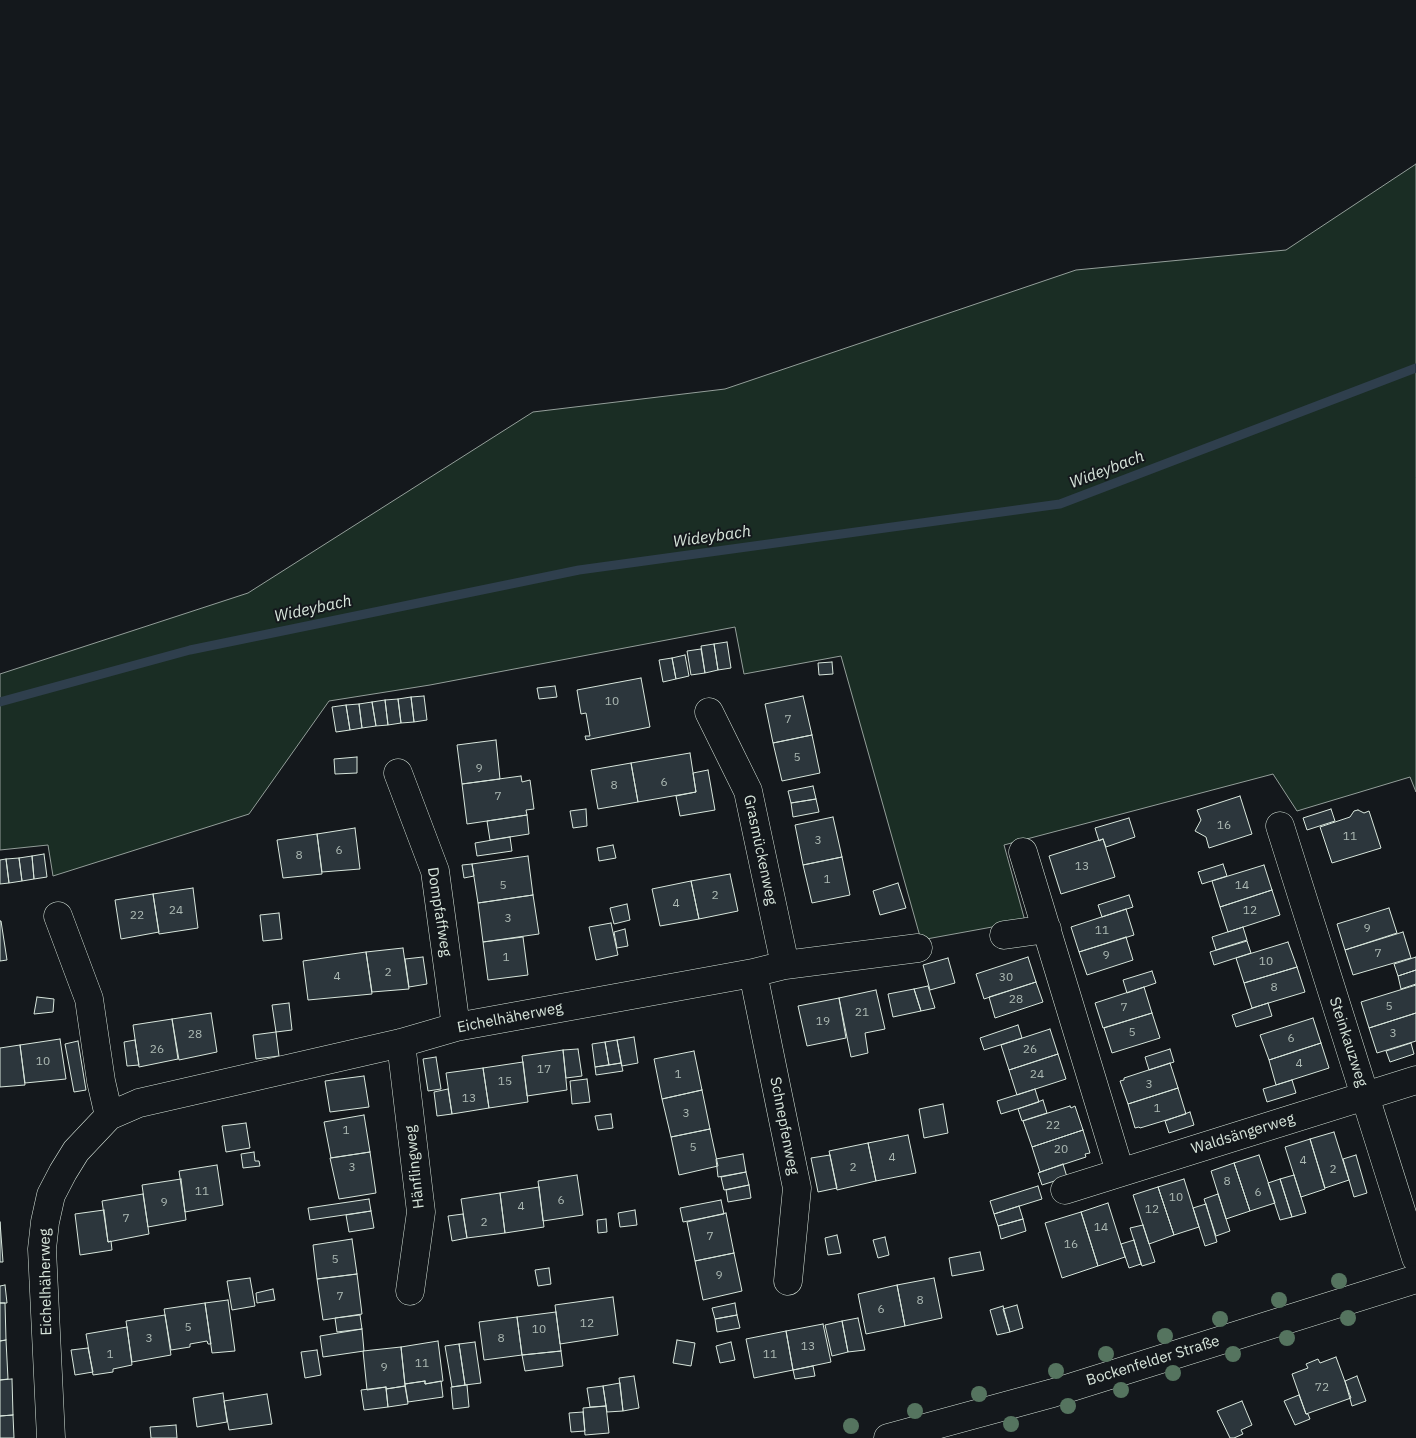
<!DOCTYPE html>
<meta charset="utf-8">
<style>
body{margin:0}
canvas{display:block;background:#14181c}
</style>
<canvas width="1416" height="1438"></canvas>
<script>
const ctx = document.querySelector('canvas').getContext('2d');
ctx.lineJoin = 'round';
function fillPath(path, color) {
  ctx.fillStyle = color;
  ctx.fill(path, 'evenodd');
}
function shape(rows) {
  const path = new Path2D();
  for (const r of rows) {
    path.moveTo(r[0], r[1]);
    for (let i = 2; i < r.length; i += 2) path.lineTo(r[i], r[i + 1]);
  }
  return path;
}
function stroke(path, color, width, dash) {
  ctx.strokeStyle = color;
  ctx.lineWidth = width;
  ctx.lineCap = dash ? 'butt' : 'round';
  ctx.setLineDash(dash || []);
  ctx.stroke(path);
}
function drawText(font, color, halo, rows, align = 'center') {
  ctx.font = font + ' "IBM Plex Sans",sans-serif';
  ctx.lineWidth = 4;
  ctx.setLineDash([]);
  ctx.textBaseline = 'middle';
  ctx.strokeStyle = halo;
  ctx.fillStyle = color;
  for (const [text, x, y, turn = 0] of rows) {
    ctx.save();
    ctx.translate(x, y);
    ctx.rotate((+turn || 0) * Math.PI / 180);
    ctx.textAlign = isNaN(turn) ? turn : align;
    if (halo) ctx.strokeText(text, 0, 0);
    ctx.fillText(text, 0, 0);
    ctx.restore();
  }
}
const green = shape([
 [1416,164,1416,792,1410,777,1297,811,1273,774,1004,845,1025,921,921,940,841,656,744,674,735,627,430,685,329,701,249,814,53,876,48,845,0,850,0,674,248,593,533,412,725,389,1076,270,1286,250,1416,164]
]);
fillPath(green, '#1a2d24');
stroke(green, '#939e99', 1);
stroke(shape([
 [0,702,190,650,579,570,1060,504,1416,368]
]), '#2f3f4d', 9);
const building = shape([
 [727,642,731,668,718,670,714,644,727,642],
 [714,644,718,670,705,673,701,646,714,644],
 [701,649,705,673,691,675,687,651,701,649],
 [685,655,689,676,676,679,672,658,685,655],
 [672,658,676,679,663,682,659,660,672,658],
 [832,662,833,674,819,675,818,663,832,662],
 [641,678,650,727,586,740,585,736,590,736,586,713,581,714,577,690,641,678],
 [555,686,557,697,539,699,537,688,555,686],
 [424,696,427,720,414,722,411,697,424,696],
 [803,696,812,735,773,743,765,704,803,696],
 [411,697,414,722,401,723,398,699,411,697],
 [398,699,401,723,388,725,385,700,398,699],
 [385,700,388,725,376,726,372,702,385,700],
 [372,702,376,726,362,728,359,704,372,702],
 [359,704,362,728,350,730,346,705,359,704],
 [346,705,350,730,336,732,332,707,346,705],
 [812,735,820,773,782,781,773,743,812,735],
 [496,740,500,779,462,784,457,745,496,740],
 [690,753,696,792,638,802,631,763,690,753],
 [357,757,357,773,335,774,334,759,357,757],
 [631,763,638,802,598,809,591,770,631,763],
 [708,770,715,810,680,816,676,796,696,792,693,773,708,770],
 [521,776,522,782,530,780,534,809,526,810,527,815,467,824,462,784,521,776],
 [813,786,816,799,791,803,788,791,813,786],
 [1240,796,1252,834,1209,848,1206,837,1195,831,1201,820,1197,810,1240,796],
 [816,799,819,812,793,817,791,803,816,799],
 [586,809,587,826,573,828,570,811,586,809],
 [1331,809,1335,821,1307,830,1303,818,1331,809],
 [1358,810,1364,813,1369,811,1381,848,1332,863,1320,827,1350,817,1354,811,1358,810],
 [527,815,529,834,490,840,487,821,527,815],
 [833,817,842,857,803,865,795,825,833,817],
 [1129,818,1135,837,1106,847,1103,839,1099,841,1095,828,1129,818],
 [355,828,360,869,322,872,317,834,355,828],
 [317,834,322,874,283,878,277,840,317,834],
 [510,837,512,851,477,856,475,843,510,837],
 [1103,839,1115,877,1061,894,1049,856,1103,839],
 [613,845,616,858,599,861,597,848,613,845],
 [44,854,47,877,34,879,32,856,44,854],
 [32,856,34,879,22,881,19,858,32,856],
 [528,856,533,895,478,903,472,864,528,856],
 [842,857,850,895,812,903,803,865,842,857],
 [19,858,22,881,9,883,6,859,19,858],
 [6,859,9,883,0,884,0,860,6,859],
 [472,864,474,876,464,878,462,865,472,864],
 [1223,864,1227,876,1202,884,1198,872,1223,864],
 [1264,865,1272,890,1220,907,1212,881,1264,865],
 [730,874,738,911,699,919,691,881,730,874],
 [691,881,699,919,660,926,652,889,691,881],
 [898,883,906,908,880,915,873,891,898,883],
 [193,888,198,928,159,934,153,894,193,888],
 [1272,890,1280,915,1228,932,1220,907,1272,890],
 [153,894,159,932,121,939,115,900,153,894],
 [533,895,539,934,483,942,478,903,533,895],
 [1129,895,1133,907,1102,917,1098,905,1129,895],
 [627,904,630,920,614,924,610,908,627,904],
 [1389,908,1397,933,1345,950,1337,924,1389,908],
 [1126,909,1134,935,1079,952,1071,927,1126,909],
 [279,913,282,939,263,941,260,915,279,913],
 [0,921,1,921,7,960,0,961,0,921],
 [611,923,618,955,596,960,589,927,611,923],
 [1243,927,1247,940,1216,950,1212,937,1243,927],
 [625,929,628,946,617,948,614,932,625,929],
 [1403,932,1411,958,1353,975,1345,950,1403,932],
 [523,937,528,975,488,980,483,942,523,937],
 [1126,937,1133,960,1087,975,1079,952,1126,937],
 [1247,941,1251,953,1214,965,1210,952,1247,941],
 [1288,942,1297,967,1244,983,1236,958,1288,942],
 [403,948,409,989,372,992,366,952,403,948],
 [366,952,372,994,308,1000,303,961,366,952],
 [423,957,427,984,409,987,405,959,423,957],
 [1028,957,1036,982,984,999,976,974,1028,957],
 [1416,957,1416,970,1398,976,1394,964,1416,957],
 [948,958,955,983,930,990,923,965,948,958],
 [1297,967,1305,992,1252,1008,1244,983,1297,967],
 [1416,970,1416,984,1401,989,1398,976,1416,970],
 [1152,971,1156,983,1127,993,1123,980,1152,971],
 [1036,982,1043,1002,995,1018,989,997,1036,982],
 [1416,985,1416,1013,1369,1028,1361,1002,1416,985],
 [928,986,935,1008,921,1011,914,989,928,986],
 [1144,987,1152,1013,1103,1028,1095,1003,1144,987],
 [914,989,921,1011,893,1017,888,994,914,989],
 [876,990,885,1029,865,1033,868,1053,851,1057,839,998,876,990],
 [37,997,54,999,53,1012,34,1014,37,997],
 [839,998,846,1038,807,1046,798,1006,839,998],
 [289,1003,292,1030,276,1032,272,1005,289,1003],
 [1268,1003,1272,1016,1236,1027,1232,1015,1268,1003],
 [211,1013,217,1052,179,1060,172,1019,211,1013],
 [1152,1013,1160,1038,1112,1053,1104,1028,1152,1013],
 [1416,1013,1416,1041,1377,1053,1369,1028,1416,1013],
 [1313,1018,1321,1043,1269,1060,1260,1035,1313,1018],
 [172,1019,178,1059,139,1067,133,1025,172,1019],
 [1018,1025,1022,1038,984,1050,980,1038,1018,1025],
 [1050,1029,1058,1054,1009,1070,1001,1045,1050,1029],
 [276,1032,279,1056,256,1059,253,1035,276,1032],
 [634,1037,638,1063,622,1066,617,1040,634,1037],
 [60,1039,66,1079,25,1083,20,1045,60,1039],
 [135,1040,139,1065,127,1066,124,1042,135,1040],
 [617,1040,621,1063,609,1065,605,1042,617,1040],
 [78,1041,86,1090,74,1092,65,1044,78,1041],
 [605,1042,609,1065,595,1067,592,1044,605,1042],
 [1321,1043,1329,1068,1276,1085,1269,1060,1321,1043],
 [1411,1043,1414,1054,1390,1062,1386,1051,1411,1043],
 [20,1045,25,1085,0,1087,0,1048,20,1045],
 [578,1049,582,1076,566,1078,563,1050,578,1049],
 [1170,1049,1174,1062,1149,1070,1145,1057,1170,1049],
 [563,1050,567,1090,527,1096,522,1056,563,1050],
 [694,1051,702,1090,662,1099,654,1059,694,1051],
 [1058,1054,1066,1079,1017,1095,1009,1070,1058,1054],
 [436,1057,441,1089,428,1091,423,1059,436,1057],
 [523,1062,528,1102,489,1108,483,1068,523,1062],
 [621,1063,623,1071,596,1075,595,1067,621,1063],
 [1170,1063,1178,1088,1128,1104,1120,1081,1124,1080,1124,1078,1170,1063],
 [483,1068,489,1108,452,1114,446,1073,483,1068],
 [364,1076,369,1107,330,1112,325,1081,364,1076],
 [587,1079,590,1102,572,1104,570,1081,587,1079],
 [1292,1080,1296,1093,1267,1102,1263,1089,1292,1080],
 [1178,1088,1186,1114,1140,1128,1139,1127,1135,1128,1128,1104,1178,1088],
 [448,1089,452,1114,437,1116,434,1092,448,1089],
 [1035,1089,1039,1102,1001,1114,997,1101,1035,1089],
 [702,1090,710,1129,671,1137,662,1099,702,1090],
 [1043,1100,1047,1113,1022,1121,1018,1109,1043,1100],
 [943,1104,948,1133,924,1138,919,1109,943,1104],
 [1070,1106,1071,1108,1075,1106,1083,1130,1032,1147,1023,1121,1070,1106],
 [1190,1112,1194,1125,1169,1133,1165,1121,1190,1112],
 [611,1114,613,1128,598,1130,595,1116,611,1114],
 [364,1115,370,1152,331,1158,324,1122,364,1115],
 [246,1123,250,1148,226,1152,222,1126,246,1123],
 [710,1129,718,1166,679,1175,671,1137,710,1129],
 [1083,1130,1090,1153,1085,1154,1086,1157,1040,1172,1032,1147,1083,1130],
 [1334,1132,1349,1180,1325,1188,1310,1139,1334,1132],
 [908,1135,916,1173,876,1181,868,1143,908,1135],
 [1310,1139,1325,1189,1301,1197,1285,1147,1310,1139],
 [868,1143,876,1181,837,1190,829,1151,868,1143],
 [254,1152,255,1161,259,1161,260,1166,243,1168,241,1154,254,1152],
 [370,1152,376,1193,339,1199,330,1158,370,1152],
 [743,1154,746,1172,718,1177,716,1159,743,1154],
 [830,1155,837,1188,818,1192,811,1158,830,1155],
 [1259,1155,1275,1203,1250,1211,1234,1163,1259,1155],
 [1356,1155,1367,1193,1354,1197,1343,1159,1356,1155],
 [1234,1163,1250,1211,1226,1219,1211,1171,1234,1163],
 [1063,1164,1067,1177,1042,1185,1038,1173,1063,1164],
 [217,1165,223,1205,185,1212,179,1171,217,1165],
 [746,1172,749,1185,724,1190,721,1177,746,1172],
 [577,1175,583,1215,543,1221,538,1181,577,1175],
 [1294,1175,1306,1213,1292,1217,1280,1179,1294,1175],
 [181,1179,186,1220,148,1227,142,1185,181,1179],
 [1184,1179,1199,1227,1174,1235,1158,1187,1184,1179],
 [1280,1179,1292,1217,1280,1220,1268,1183,1280,1179],
 [749,1185,751,1198,728,1202,726,1190,749,1185],
 [1038,1186,1042,1199,994,1214,990,1201,1038,1186],
 [539,1187,544,1227,505,1233,500,1193,539,1187],
 [1158,1187,1174,1235,1149,1244,1133,1195,1158,1187],
 [500,1193,505,1233,467,1238,461,1199,500,1193],
 [143,1194,149,1234,108,1242,102,1201,143,1194],
 [1218,1194,1230,1231,1216,1236,1204,1199,1218,1194],
 [369,1199,371,1211,310,1220,308,1208,369,1199],
 [721,1200,724,1214,683,1222,680,1208,721,1200],
 [1108,1203,1125,1257,1098,1266,1081,1212,1108,1203],
 [1206,1204,1217,1242,1205,1246,1193,1208,1206,1204],
 [1019,1206,1023,1219,998,1226,994,1214,1019,1206],
 [104,1210,108,1242,111,1241,112,1250,80,1255,75,1214,104,1210],
 [635,1210,637,1225,620,1227,618,1213,635,1210],
 [371,1211,374,1228,349,1232,346,1215,371,1211],
 [1081,1212,1098,1266,1062,1278,1045,1223,1081,1212],
 [726,1213,734,1253,695,1261,687,1222,726,1213],
 [463,1214,467,1238,452,1241,448,1216,463,1214],
 [606,1219,607,1232,598,1233,597,1220,606,1219],
 [1023,1219,1026,1231,1001,1239,998,1226,1023,1219],
 [0,1222,3,1262,0,1262,0,1222],
 [1143,1225,1155,1262,1142,1266,1130,1228,1143,1225],
 [837,1235,841,1253,828,1255,825,1238,837,1235],
 [885,1237,889,1255,878,1258,873,1240,885,1237],
 [352,1239,357,1274,317,1279,313,1245,352,1239],
 [1134,1240,1141,1264,1129,1268,1121,1244,1134,1240],
 [980,1252,984,1270,952,1276,949,1258,980,1252],
 [734,1253,742,1291,703,1300,695,1261,734,1253],
 [549,1268,551,1284,538,1286,535,1270,549,1268],
 [357,1274,362,1314,323,1320,317,1279,357,1274],
 [250,1278,255,1306,232,1310,227,1281,250,1278],
 [934,1278,942,1318,905,1326,897,1285,934,1278],
 [5,1285,7,1303,0,1303,0,1286,5,1285],
 [897,1285,905,1326,866,1334,858,1294,897,1285],
 [273,1289,275,1300,257,1303,256,1293,273,1289],
 [613,1297,618,1335,560,1344,555,1305,613,1297],
 [228,1300,235,1351,212,1353,205,1303,228,1300],
 [0,1303,5,1303,6,1340,0,1341,0,1303],
 [205,1303,211,1344,208,1344,207,1341,190,1344,190,1347,171,1350,164,1309,205,1303],
 [735,1303,737,1315,715,1319,712,1308,735,1303],
 [1017,1305,1023,1328,1010,1332,1003,1309,1017,1305],
 [1003,1306,1010,1332,997,1335,990,1310,1003,1306],
 [556,1312,561,1351,522,1355,517,1317,556,1312],
 [165,1315,171,1355,132,1362,126,1321,165,1315],
 [360,1315,362,1329,337,1332,335,1318,360,1315],
 [737,1315,740,1328,717,1332,715,1319,737,1315],
 [517,1317,522,1355,484,1360,479,1322,517,1317],
 [858,1318,865,1350,848,1352,842,1321,858,1318],
 [842,1321,848,1352,832,1356,825,1325,842,1321],
 [823,1324,831,1362,793,1370,786,1331,823,1324],
 [127,1327,132,1365,113,1369,113,1372,93,1375,86,1334,127,1327],
 [362,1329,364,1351,323,1357,320,1336,362,1329],
 [786,1331,793,1370,754,1378,746,1339,786,1331],
 [6,1340,8,1379,0,1380,0,1341,6,1340],
 [677,1340,695,1343,691,1366,673,1363,677,1340],
 [438,1341,443,1381,425,1384,425,1381,405,1384,401,1347,438,1341],
 [475,1342,481,1383,465,1385,459,1344,475,1342],
 [731,1342,735,1360,720,1363,716,1346,731,1342],
 [459,1344,465,1385,452,1387,445,1346,459,1344],
 [401,1347,405,1386,386,1389,386,1387,367,1390,363,1351,401,1347],
 [88,1348,93,1372,75,1375,71,1350,88,1348],
 [317,1350,321,1375,305,1378,301,1352,317,1350],
 [561,1351,563,1366,525,1371,522,1355,561,1351],
 [1336,1357,1351,1398,1306,1414,1292,1374,1308,1368,1306,1364,1318,1359,1320,1363,1336,1357],
 [813,1366,815,1376,795,1379,793,1370,813,1366],
 [634,1376,639,1408,623,1411,619,1378,634,1376],
 [1357,1376,1366,1401,1352,1406,1345,1381,1357,1376],
 [12,1379,13,1415,0,1416,0,1380,12,1379],
 [425,1381,425,1384,441,1381,443,1397,408,1402,405,1384,425,1381],
 [620,1383,623,1411,607,1412,603,1386,620,1383],
 [467,1385,469,1407,453,1409,451,1387,467,1385],
 [405,1386,408,1404,388,1407,386,1389,405,1386],
 [603,1386,606,1406,590,1407,587,1388,603,1386],
 [386,1387,388,1407,364,1410,361,1390,386,1387],
 [223,1393,227,1422,197,1427,193,1398,223,1393],
 [267,1394,272,1424,229,1430,224,1401,267,1394],
 [1299,1395,1306,1414,1308,1414,1310,1419,1295,1425,1284,1401,1299,1395],
 [1242,1401,1252,1425,1241,1430,1243,1434,1234,1438,1230,1438,1217,1411,1242,1401],
 [606,1406,609,1433,585,1435,583,1408,606,1406],
 [583,1412,585,1431,571,1432,569,1413,583,1412],
 [13,1415,14,1438,0,1438,0,1416,13,1415],
 [176,1425,177,1438,151,1438,150,1427,176,1425]
]);
fillPath(building, '#2c363c');
stroke(building, '#d8e6dc', 1);
const minor = shape([
 [709,712,748,791,785,965],
 [398,773,435,871,456,1027],
 [1280,826,1416,1258],
 [1023,852,1120,1172],
 [58,916,89,999,101,1081,109,1116],
 [1004,935,1047,929],
 [753,973,797,1188,788,1281],
 [401,1043,421,1212,410,1291],
 [1065,1190,1416,1080],
 [51,1438,42,1249,45,1222,51,1195,63,1172,76,1151,109,1116,139,1103,401,1043,456,1027,753,973,785,965,918,948]
]);
const major = shape([
 [888,1438,1053,1393,1416,1279]
]);
stroke(minor, '#d8e6dc', 29);
stroke(major, '#d8e6dc', 29);
stroke(minor, '#14181c', 28);
stroke(major, '#14181c', 28);
ctx.fillStyle = '#55745f';
for (const [x, y] of [
 [1339,1281],
 [1279,1300],
 [1348,1318],
 [1220,1319],
 [1165,1336],
 [1287,1338],
 [1106,1354],
 [1233,1354],
 [1056,1371],
 [1173,1373],
 [1121,1390],
 [979,1394],
 [1068,1406],
 [915,1411],
 [1011,1424],
 [851,1426]
]) {
  ctx.beginPath();
  ctx.arc(x, y, 8, 0, 2 * Math.PI);
  ctx.fill();
}
drawText('12px', '#adbab4', null, [
 ["10",612,702],
 ["7",788,720],
 ["5",797,758],
 ["9",479,769],
 ["6",664,783],
 ["8",614,786],
 ["7",498,797],
 ["16",1224,826],
 ["11",1350,837],
 ["3",818,841],
 ["6",339,851],
 ["8",299,856],
 ["13",1082,867],
 ["1",827,880],
 ["5",503,886],
 ["14",1242,886],
 ["2",715,896],
 ["4",676,904],
 ["24",176,911],
 ["12",1250,911],
 ["22",137,916],
 ["3",508,919],
 ["9",1367,929],
 ["11",1102,931],
 ["7",1378,954],
 ["9",1106,956],
 ["1",506,958],
 ["10",1266,962],
 ["2",388,973],
 ["4",337,977],
 ["30",1006,978],
 ["8",1274,988],
 ["28",1016,1000],
 ["5",1389,1007],
 ["7",1124,1008],
 ["21",862,1013],
 ["19",823,1022],
 ["5",1132,1033],
 ["3",1393,1034],
 ["28",195,1035],
 ["6",1291,1039],
 ["26",157,1050],
 ["26",1030,1050],
 ["10",43,1062],
 ["4",1299,1064],
 ["17",544,1070],
 ["1",678,1075],
 ["24",1037,1075],
 ["15",505,1082],
 ["3",1149,1085],
 ["13",469,1099],
 ["1",1157,1109],
 ["3",686,1114],
 ["22",1053,1126],
 ["1",346,1131],
 ["5",693,1148],
 ["20",1061,1150],
 ["4",892,1158],
 ["4",1303,1161],
 ["3",352,1168],
 ["2",853,1168],
 ["2",1333,1170],
 ["8",1227,1182],
 ["11",202,1192],
 ["6",1258,1193],
 ["10",1176,1198],
 ["6",561,1201],
 ["9",164,1203],
 ["4",521,1207],
 ["12",1152,1210],
 ["7",126,1219],
 ["2",484,1223],
 ["14",1101,1228],
 ["7",710,1237],
 ["16",1071,1245],
 ["5",335,1260],
 ["9",719,1276],
 ["7",340,1297],
 ["8",920,1301],
 ["6",881,1310],
 ["12",587,1324],
 ["5",188,1328],
 ["10",539,1330],
 ["3",149,1339],
 ["8",501,1339],
 ["13",808,1347],
 ["1",110,1355],
 ["11",770,1355],
 ["11",422,1364],
 ["9",384,1368],
 ["72",1322,1388]
]);
drawText('15px', '#d8e6dc', '#14181c', [
 ["Grasmückenweg",760,850,78],
 ["Dompfaffweg",439,912,81],
 ["Eichelhäherweg",510,1018,-11],
 ["Steinkauzweg",1348,1042,72],
 ["Schnepfenweg",784,1126,79],
 ["Waldsängerweg",1243,1134,-17],
 ["Hänflingweg",415,1167,-96],
 ["Eichelhäherweg",46,1282,-91],
 ["Bockenfelder Straße",1153,1361,-17]
]);
drawText('italic 16px', '#d8e6dc', '#14181c', [
 ["Wideybach",1107,470,-21],
 ["Wideybach",712,537,-8],
 ["Wideybach",313,609,-12]
]);
</script>
